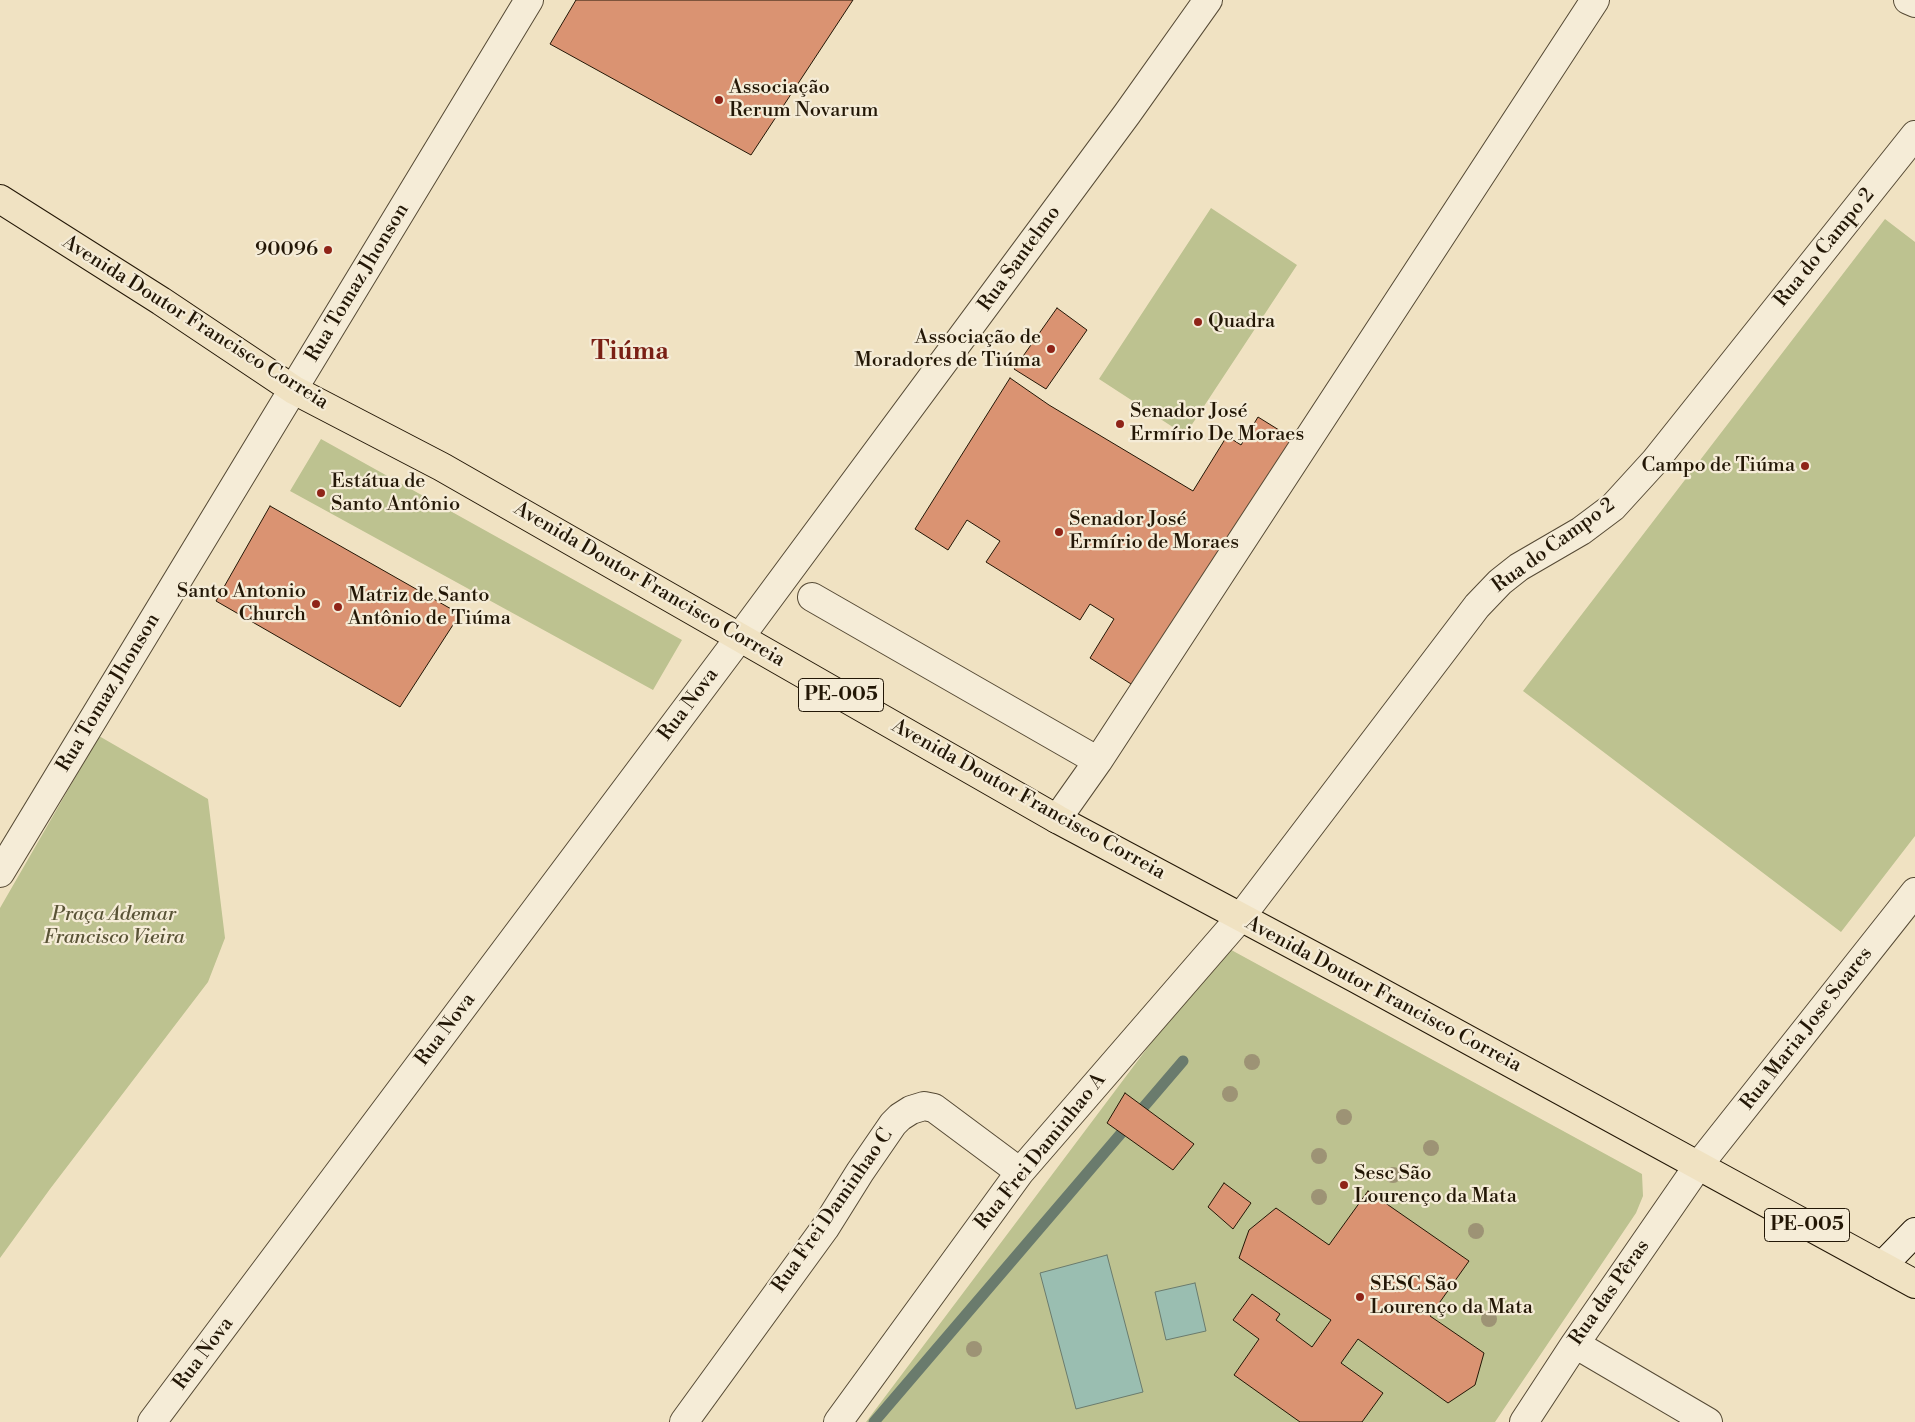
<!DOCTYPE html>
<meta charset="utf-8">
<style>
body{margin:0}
canvas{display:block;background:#f0e2c2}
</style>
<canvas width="1915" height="1422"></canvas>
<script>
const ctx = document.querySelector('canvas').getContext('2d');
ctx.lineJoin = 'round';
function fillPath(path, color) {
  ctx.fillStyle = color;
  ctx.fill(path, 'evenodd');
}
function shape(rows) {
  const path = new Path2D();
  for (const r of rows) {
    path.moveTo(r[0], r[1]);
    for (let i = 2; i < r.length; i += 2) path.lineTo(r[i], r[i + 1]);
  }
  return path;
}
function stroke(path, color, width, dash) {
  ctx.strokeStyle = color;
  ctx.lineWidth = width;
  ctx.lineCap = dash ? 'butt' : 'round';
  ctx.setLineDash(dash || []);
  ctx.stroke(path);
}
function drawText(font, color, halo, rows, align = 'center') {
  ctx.font = font + ' "Libre Bodoni",serif';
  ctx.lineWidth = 4.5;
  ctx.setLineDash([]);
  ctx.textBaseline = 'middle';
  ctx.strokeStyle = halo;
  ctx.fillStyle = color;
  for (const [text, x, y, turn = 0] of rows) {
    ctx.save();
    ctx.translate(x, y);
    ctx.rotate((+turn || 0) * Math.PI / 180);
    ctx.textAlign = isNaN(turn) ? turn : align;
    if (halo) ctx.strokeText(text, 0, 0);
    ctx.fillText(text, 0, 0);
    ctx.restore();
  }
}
fillPath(shape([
 [1211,208,1297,265,1185,435,1099,379],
 [1885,219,1915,242,1915,836,1841,932,1523,691],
 [321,439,682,640,653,690,290,491],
 [99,736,208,799,225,938,208,982,50,1189,0,1258,0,908],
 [1224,946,1642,1174,1643,1196,1636,1213,1495,1422,866,1422]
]), '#bdc290');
const water = shape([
 [1107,1255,1143,1392,1076,1409,1040,1273,1107,1255],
 [1195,1283,1206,1331,1166,1340,1155,1292,1195,1283]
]);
fillPath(water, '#9abeb1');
stroke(water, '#6a7b6d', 1);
stroke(shape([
 [874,1422,1183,1061]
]), '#6a7b6d', 11);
const building = shape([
 [576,0,853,0,751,155,550,44,576,0],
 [1057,308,1087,330,1046,389,1014,369,1057,308],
 [1010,378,1049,405,1193,491,1227,436,1241,445,1258,417,1300,443,1139,689,1090,658,1114,619,1090,604,1080,620,986,562,1000,541,967,520,948,550,915,529,1010,378],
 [270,506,460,614,400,707,216,601,270,506],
 [1125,1093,1194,1144,1173,1170,1107,1123,1125,1093],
 [1224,1183,1251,1203,1233,1229,1208,1207,1224,1183],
 [1368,1191,1469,1261,1430,1316,1484,1353,1475,1385,1448,1403,1358,1339,1341,1363,1383,1393,1362,1422,1300,1422,1234,1375,1259,1339,1233,1320,1252,1294,1280,1314,1276,1320,1312,1347,1331,1320,1239,1258,1249,1230,1276,1208,1329,1245,1368,1191]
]);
fillPath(building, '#da9372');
stroke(building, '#231706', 1);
const minor = shape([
 [1908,0,1915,3],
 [812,597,1098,761],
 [1057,819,1098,761,1595,0],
 [0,873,529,0],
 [1575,1344,1708,1422],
 [152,1422,740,637,1127,114,1208,0],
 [684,1422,825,1228,860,1172,893,1124,900,1117,911,1110,924,1106,934,1108,1020,1172],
 [838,1422,1020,1172,1240,918,1477,606,1500,582,1519,567,1581,531,1613,507,1655,461,1915,135],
 [1524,1422,1575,1344,1698,1166,1915,892]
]);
const secondary = shape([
 [1882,1266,1915,1232]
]);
const primary = shape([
 [0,199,161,301,294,390,442,467,1057,819,1355,978,1915,1284]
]);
stroke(minor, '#564a35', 30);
stroke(secondary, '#231706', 30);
stroke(primary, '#231706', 30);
stroke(minor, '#f5ecd7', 28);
stroke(secondary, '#f5ecd7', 28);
stroke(primary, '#f0e2c2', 28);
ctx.fillStyle = '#9d9375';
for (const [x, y] of [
 [1252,1062],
 [1230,1094],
 [1344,1117],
 [1431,1148],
 [1319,1156],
 [1393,1175],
 [1319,1197],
 [1476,1231],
 [1489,1319],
 [974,1349]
]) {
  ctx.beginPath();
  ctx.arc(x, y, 8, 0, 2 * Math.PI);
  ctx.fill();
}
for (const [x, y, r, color] of [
 [719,100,5,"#8f2418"],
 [328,250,5,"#8f2418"],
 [1198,322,5,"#8f2418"],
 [1051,349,5,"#8f2418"],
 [1120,424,5,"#8f2418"],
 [1805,466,5,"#8f2418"],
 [321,493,5,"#8f2418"],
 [1059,532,5,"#8f2418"],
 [316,604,5,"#8f2418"],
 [338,607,5,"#8f2418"],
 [1344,1185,5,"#8f2418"],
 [1360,1297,5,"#8f2418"]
]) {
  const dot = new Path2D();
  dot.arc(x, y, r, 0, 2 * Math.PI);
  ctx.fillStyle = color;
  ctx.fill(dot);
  stroke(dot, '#f5ecd7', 2);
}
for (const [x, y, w] of [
 [841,695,85],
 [1807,1225,85]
]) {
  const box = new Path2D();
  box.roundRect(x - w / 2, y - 16.5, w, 33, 4);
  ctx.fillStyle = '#f5ecd7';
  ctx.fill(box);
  stroke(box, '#231706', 1);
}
drawText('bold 19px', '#231706', null, [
 ["PE-005",841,695],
 ["PE-005",1807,1225]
]);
drawText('20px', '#231706', '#f5ecd7', [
 ["Associação",729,88],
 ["Rerum Novarum",729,111],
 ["90096",318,250,"right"],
 ["Quadra",1208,322],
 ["Associação de",1041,338,"right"],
 ["Moradores de Tiúma",1041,361,"right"],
 ["Senador José",1130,412],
 ["Ermírio De Moraes",1130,435],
 ["Campo de Tiúma",1795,466,"right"],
 ["Estátua de",331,482],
 ["Santo Antônio",331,505],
 ["Senador José",1069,520],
 ["Ermírio de Moraes",1069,543],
 ["Santo Antonio",306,592,"right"],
 ["Church",306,615,"right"],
 ["Matriz de Santo",348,596],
 ["Antônio de Tiúma",348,619],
 ["Sesc São",1354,1174],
 ["Lourenço da Mata",1354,1197],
 ["SESC São",1370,1285],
 ["Lourenço da Mata",1370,1308]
], 'left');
drawText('20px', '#231706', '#f5ecd7', [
 ["Rua do Campo 2",1825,248,-51],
 ["Rua Santelmo",1020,259,-54],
 ["Rua Tomaz Jhonson",358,283,-59],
 ["Avenida Doutor Francisco Correia",195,323,32],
 ["Rua do Campo 2",1554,546,-36],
 ["Avenida Doutor Francisco Correia",649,585,30],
 ["Rua Tomaz Jhonson",109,693,-59],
 ["Rua Nova",689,705,-53],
 ["Avenida Doutor Francisco Correia",1028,800,29],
 ["Avenida Doutor Francisco Correia",1383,995,28],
 ["Rua Maria Jose Soares",1807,1029,-52],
 ["Rua Nova",446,1030,-53],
 ["Rua Frei Daminhao A",1041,1152,-51],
 ["Rua Frei Daminhao C",833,1211,-55],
 ["Rua das Pêras",1610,1293,-55],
 ["Rua Nova",204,1354,-53]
]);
drawText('italic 20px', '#595336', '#f5ecd7', [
 ["Praça Ademar",114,915],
 ["Francisco Vieira",114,938]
]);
drawText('bold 25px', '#7a1f14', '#f5ecd7', [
 ["Tiúma",630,353]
]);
</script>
